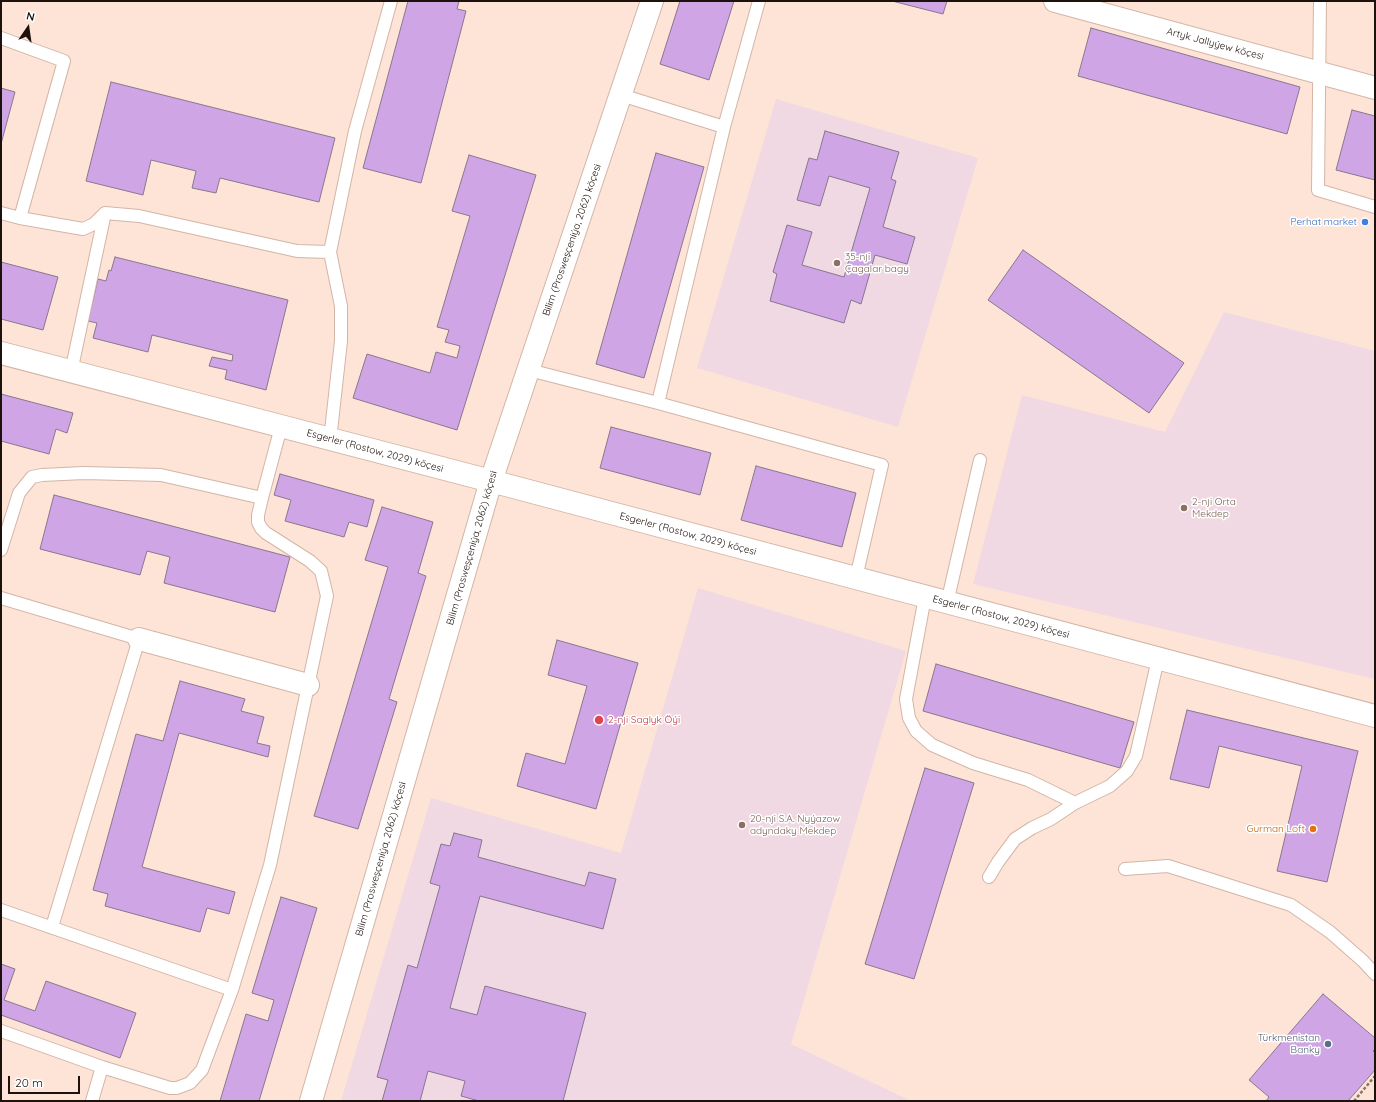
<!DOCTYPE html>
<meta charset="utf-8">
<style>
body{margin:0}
#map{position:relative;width:1376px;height:1102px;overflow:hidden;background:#fde4d7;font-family:Quicksand,sans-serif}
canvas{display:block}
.frame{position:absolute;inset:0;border:2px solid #1c110c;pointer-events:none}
.north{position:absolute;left:8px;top:8px;width:40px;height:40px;-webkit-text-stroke:3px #fff;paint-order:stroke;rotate:13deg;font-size:11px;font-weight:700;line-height:16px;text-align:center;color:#1c110c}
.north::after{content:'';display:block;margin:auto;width:14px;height:18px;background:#1c110c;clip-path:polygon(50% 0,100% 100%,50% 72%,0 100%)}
.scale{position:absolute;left:8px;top:1076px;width:72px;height:18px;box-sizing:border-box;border:2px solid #1c110c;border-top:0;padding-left:5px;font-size:12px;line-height:14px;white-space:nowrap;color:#1c110c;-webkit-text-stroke:3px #fff;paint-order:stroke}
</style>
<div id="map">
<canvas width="1376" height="1102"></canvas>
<div class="frame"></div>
<div class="north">N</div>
<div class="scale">20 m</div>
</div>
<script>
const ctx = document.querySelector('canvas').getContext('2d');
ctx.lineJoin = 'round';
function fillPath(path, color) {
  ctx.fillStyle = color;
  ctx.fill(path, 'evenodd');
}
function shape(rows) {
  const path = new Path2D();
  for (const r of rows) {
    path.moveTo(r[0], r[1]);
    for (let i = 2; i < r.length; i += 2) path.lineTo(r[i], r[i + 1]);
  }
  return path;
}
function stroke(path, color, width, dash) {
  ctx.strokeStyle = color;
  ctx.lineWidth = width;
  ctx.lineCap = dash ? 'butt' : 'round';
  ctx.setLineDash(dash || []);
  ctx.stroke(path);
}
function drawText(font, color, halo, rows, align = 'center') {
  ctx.font = font + ' Quicksand,sans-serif';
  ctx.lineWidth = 3;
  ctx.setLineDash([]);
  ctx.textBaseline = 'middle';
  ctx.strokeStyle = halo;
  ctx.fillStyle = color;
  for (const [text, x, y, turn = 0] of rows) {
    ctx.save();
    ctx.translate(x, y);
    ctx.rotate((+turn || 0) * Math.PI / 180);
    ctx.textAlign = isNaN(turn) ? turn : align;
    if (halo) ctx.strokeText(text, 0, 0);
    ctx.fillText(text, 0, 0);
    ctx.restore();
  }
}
fillPath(shape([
 [776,99,978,158,898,427,697,368],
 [1224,312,1375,351,1375,679,973,584,1022,395,1165,432],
 [698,588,906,651,791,1044,911,1101,341,1101,431,798,621,853]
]), '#f1d9e3');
const building = shape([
 [408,1,459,1,457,9,466,11,421,183,363,168,408,1],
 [680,1,734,1,709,80,660,64,680,1],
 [892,1,947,1,943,14,892,1],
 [1091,28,1300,87,1287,134,1078,76,1091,28],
 [111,82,335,138,319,202,220,178,216,193,192,188,196,171,151,160,143,195,86,181,111,82],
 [1,88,15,92,1,144,1,88],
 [1352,110,1375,116,1375,180,1336,170,1352,110],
 [825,131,899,152,891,179,896,181,883,227,915,237,907,264,875,255,861,304,851,300,844,323,770,301,777,274,773,272,787,225,812,232,802,265,844,277,870,188,829,176,820,206,797,200,809,158,817,160,825,131],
 [656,153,704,167,644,378,596,364,656,153],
 [469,155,536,175,457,430,353,398,367,354,430,373,436,352,457,358,460,346,445,342,449,330,437,327,470,216,452,211,469,155],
 [1023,250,1184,363,1149,413,988,300,1023,250],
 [115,257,288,300,266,390,225,379,227,370,209,366,212,357,232,361,233,355,152,335,148,352,93,338,97,323,88,321,98,279,106,281,109,270,111,271,115,257],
 [1,262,58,277,43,330,1,319,1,262],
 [1,394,73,413,67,433,56,429,49,454,1,441,1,394],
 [611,427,711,453,700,495,600,468,611,427],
 [756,466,856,493,842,547,741,520,756,466],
 [280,474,374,500,367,527,349,522,344,537,285,521,291,500,274,495,280,474],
 [54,495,290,557,275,612,164,583,170,557,147,551,140,575,40,549,54,495],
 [382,507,433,522,418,573,426,576,389,699,397,702,358,829,314,816,388,567,365,560,382,507],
 [557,640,638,663,596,809,517,786,526,753,565,764,587,686,548,675,557,640],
 [936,664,1134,722,1120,768,923,711,936,664],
 [180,681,245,699,241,711,264,717,257,743,270,746,268,757,179,733,142,867,235,892,229,914,207,908,200,932,105,906,108,894,93,890,136,734,163,741,180,681],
 [1187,710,1358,751,1327,882,1277,871,1302,766,1219,746,1209,788,1170,779,1187,710],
 [925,768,974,783,914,979,865,964,925,768],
 [454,833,482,840,478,857,585,886,589,872,616,879,603,929,480,896,450,1008,477,1015,485,986,586,1013,563,1101,479,1101,461,1096,465,1081,428,1071,420,1101,382,1101,388,1080,377,1077,408,965,417,968,440,886,430,883,441,844,450,846,454,833],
 [281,897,317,908,259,1101,220,1101,246,1014,268,1021,274,1000,252,993,281,897],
 [1,964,15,969,4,1000,35,1011,46,981,136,1013,120,1058,1,1015,1,964],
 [1323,994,1375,1038,1375,1049,1373,1051,1375,1053,1375,1070,1348,1101,1266,1101,1269,1097,1249,1080,1323,994]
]);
fillPath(building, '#d0a5e5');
stroke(building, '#87778f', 1);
const service = shape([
 [1320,1,1318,190,1375,207],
 [1,38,64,61,20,218,1,213],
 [621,95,724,127],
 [20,218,83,229,94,224,105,213,139,216,297,251,330,252],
 [529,370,658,403,882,465,856,578],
 [71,372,105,213],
 [658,403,724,127,759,1],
 [330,440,341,341,341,306,330,252,355,131,391,1],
 [1,550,19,493,32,477,42,475,84,473,161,475,262,498],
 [925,597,906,699,909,718,916,731,932,745,973,763,1028,780,1075,803],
 [1,598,139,639,52,927],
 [947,603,980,460],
 [1125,869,1168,866,1291,905,1330,932,1363,961,1375,974],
 [989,877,998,862,1015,839,1032,828,1051,819,1075,803,1110,786,1127,771,1136,756,1158,659],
 [1,910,232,990],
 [1,1031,102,1067],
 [92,1101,102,1067,170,1088,177,1088,190,1083,202,1070,232,990,270,865,327,596,321,571,310,561,266,533,261,528,258,522,258,515,262,498,281,427]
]);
const minor = shape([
 [1055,1,1375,88],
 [1,353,491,481,1375,716],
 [139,639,308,685],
 [311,1101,491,481,652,1]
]);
stroke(service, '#d3b5a6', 14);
stroke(minor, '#d3b5a6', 24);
stroke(shape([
 [1354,1101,1375,1076]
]), '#86756c', 2.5, [3, 2]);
stroke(service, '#fff', 12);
stroke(minor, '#fff', 22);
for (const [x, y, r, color] of [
 [1365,222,4,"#3f7fe0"],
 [837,263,4,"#8d6e63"],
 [1184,508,4,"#8d6e63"],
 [599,720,5,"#e0444e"],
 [742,825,4,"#8d6e63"],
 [1313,829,4,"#e8710a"],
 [1328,1044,4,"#5c6f8a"]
]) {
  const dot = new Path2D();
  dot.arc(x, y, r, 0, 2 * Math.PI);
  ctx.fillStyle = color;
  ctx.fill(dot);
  stroke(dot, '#fff', 1.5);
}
drawText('10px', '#1c110c', '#fff', [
 ["Artyk Jallyýew köçesi",1215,44,15],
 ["Bilim (Prosweşçeniýa, 2062) köçesi",572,240,-71],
 ["Esgerler (Rostow, 2029) köçesi",375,451,15],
 ["Esgerler (Rostow, 2029) köçesi",688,534,15],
 ["Bilim (Prosweşçeniýa, 2062) köçesi",472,548,-74],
 ["Esgerler (Rostow, 2029) köçesi",1001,617,15],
 ["Bilim (Prosweşçeniýa, 2062) köçesi",381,859,-74]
]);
drawText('10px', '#366cbe', '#fff', [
 ["Perhat market",1357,222]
], 'right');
drawText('10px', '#785e54', '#fff', [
 ["35-nji",845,257],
 ["Çagalar bagy",845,269],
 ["2-nji Orta",1192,502],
 ["Mekdep",1192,514],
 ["20-nji S.A. Nyýazow",750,819],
 ["adyndaky Mekdep",750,831]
], 'left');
drawText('10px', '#be3a42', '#fff', [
 ["2-nji Saglyk Öýi",608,720]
], 'left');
drawText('10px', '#c56008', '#fff', [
 ["Gurman Loft",1305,829]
], 'right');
drawText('10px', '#4e5e75', '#fff', [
 ["Türkmenistan",1320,1038],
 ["Banky",1320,1050]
], 'right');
</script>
